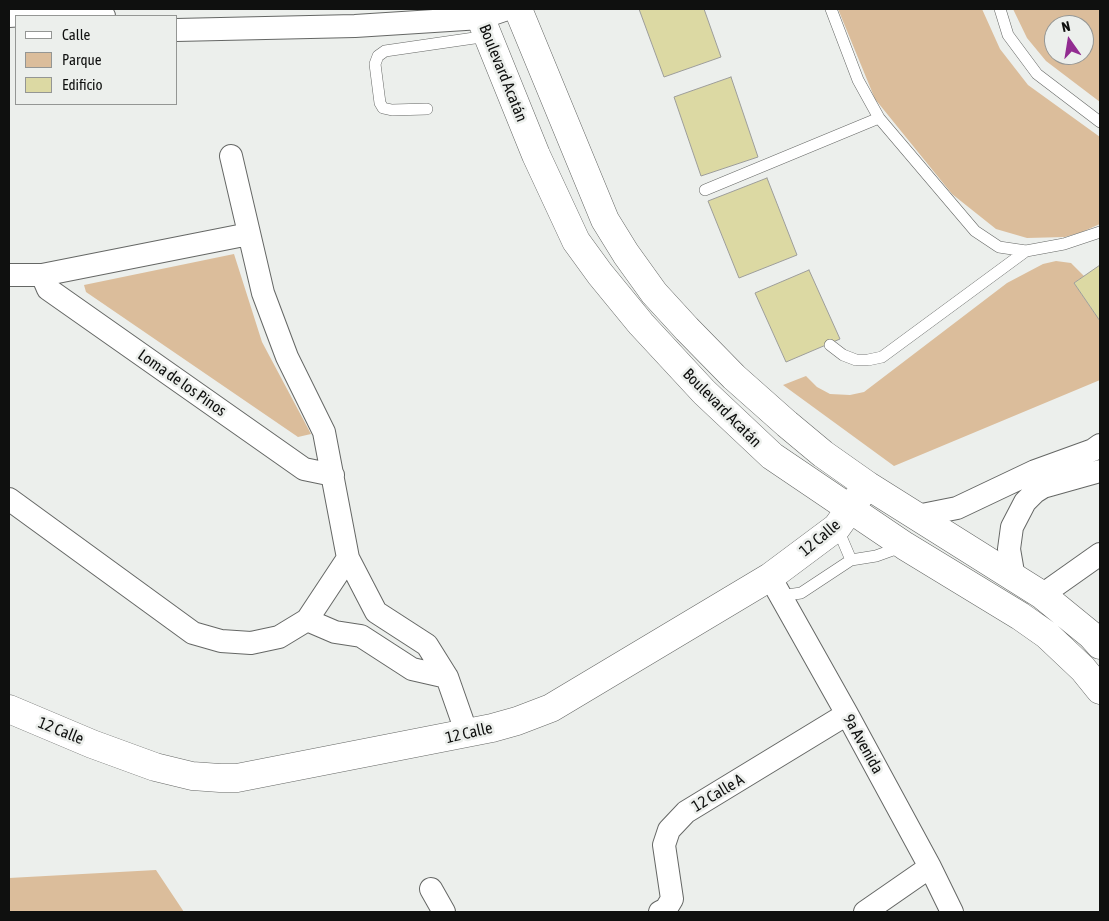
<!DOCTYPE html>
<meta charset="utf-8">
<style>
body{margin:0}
#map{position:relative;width:1109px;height:921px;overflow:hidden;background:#ecefec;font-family:"Asap Condensed",sans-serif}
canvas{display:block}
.frame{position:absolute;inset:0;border:10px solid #0f100f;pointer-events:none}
.legend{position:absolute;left:15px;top:15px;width:162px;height:90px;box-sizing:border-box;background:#ecefec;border:1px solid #949694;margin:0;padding:6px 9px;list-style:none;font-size:15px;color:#0f100f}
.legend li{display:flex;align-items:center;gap:10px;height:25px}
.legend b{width:25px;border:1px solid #949694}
.north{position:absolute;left:1044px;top:15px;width:50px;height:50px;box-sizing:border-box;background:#ecefec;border:1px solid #949694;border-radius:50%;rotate:347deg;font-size:14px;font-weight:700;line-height:20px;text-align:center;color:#0f100f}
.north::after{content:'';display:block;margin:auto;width:18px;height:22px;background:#922c91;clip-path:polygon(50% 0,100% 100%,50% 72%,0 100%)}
</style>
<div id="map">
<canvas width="1109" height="921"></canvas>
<div class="frame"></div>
<ul class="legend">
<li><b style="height:6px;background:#fff"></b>Calle</li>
<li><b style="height:14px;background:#dbbd9b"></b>Parque</li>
<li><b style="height:14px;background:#dcd9a3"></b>Edificio</li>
</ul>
<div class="north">N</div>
</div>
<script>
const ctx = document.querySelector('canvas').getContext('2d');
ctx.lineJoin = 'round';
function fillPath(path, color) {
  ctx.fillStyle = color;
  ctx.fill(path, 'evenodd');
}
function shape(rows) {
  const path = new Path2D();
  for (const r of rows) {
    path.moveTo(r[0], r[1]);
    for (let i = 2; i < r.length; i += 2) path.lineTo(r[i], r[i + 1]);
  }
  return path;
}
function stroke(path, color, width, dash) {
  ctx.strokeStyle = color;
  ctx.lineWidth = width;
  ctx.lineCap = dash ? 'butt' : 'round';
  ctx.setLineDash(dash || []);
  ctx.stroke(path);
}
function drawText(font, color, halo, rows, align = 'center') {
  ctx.font = font + ' "Asap Condensed",sans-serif';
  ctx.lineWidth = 5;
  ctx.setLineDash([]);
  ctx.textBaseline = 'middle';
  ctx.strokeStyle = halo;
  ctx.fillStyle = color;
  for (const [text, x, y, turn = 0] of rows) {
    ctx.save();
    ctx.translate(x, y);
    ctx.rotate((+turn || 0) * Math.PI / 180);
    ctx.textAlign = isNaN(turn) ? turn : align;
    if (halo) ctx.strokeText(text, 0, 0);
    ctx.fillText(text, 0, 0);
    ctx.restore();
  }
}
fillPath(shape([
 [838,9,982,9,1000,49,1028,85,1100,137,1100,224,1082,232,1065,237,1027,238,996,229,952,194,875,99],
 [1013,9,1100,9,1100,102,1046,61,1027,38],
 [1054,25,1084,25,1084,55,1054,55],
 [234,254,262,342,311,434,298,437,86,292,84,285],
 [1056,261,1071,263,1084,276,1074,283,1100,321,1100,380,894,466,783,385,806,376,817,387,830,394,850,395,864,392,1007,283,1043,264],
 [156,870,184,912,9,912,9,878]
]), '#dbbd9b');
const building = shape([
 [639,9,704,9,721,57,664,77,639,9],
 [731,77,758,157,701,176,674,97,731,77],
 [767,178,797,255,739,278,708,201,767,178],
 [1100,265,1100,321,1074,283,1100,265],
 [809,270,840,339,786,362,755,293,809,270]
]);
fillPath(building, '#dcd9a3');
stroke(building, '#9d9d9a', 1);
const lane = shape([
 [831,9,858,80,879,118,975,231,999,247,1026,251,1064,244,1100,232],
 [1000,9,1008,35,1037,74,1100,122],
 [427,109,392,110,383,108,380,103,375,64,378,56,385,51,488,36],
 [705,190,879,118],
 [830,345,843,355,856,360,868,360,882,357,1026,251],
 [837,527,851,560],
 [780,596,801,593,851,560,876,556,901,547]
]);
const street = shape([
 [9,16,83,11,104,16],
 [176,30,355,26,481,18,507,9],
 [231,156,263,293,287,357,324,432,348,558,376,612,427,645,447,677,467,734],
 [9,275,42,275,249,234],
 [42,275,48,289,304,469,333,475],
 [9,499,193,633,221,641,251,643,279,637,307,620,348,558],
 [917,516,957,508,1035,471,1093,450,1100,445],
 [770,577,847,714,930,867,952,912],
 [1014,578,1009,549,1012,527,1025,502,1035,492,1043,487,1100,471],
 [1042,595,1100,554],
 [307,620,335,632,361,636,412,669,447,677],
 [431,889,444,912],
 [660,912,666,909,672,899,664,845,669,830,686,812,847,714],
 [865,912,930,867]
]);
const secondary = shape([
 [477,9,536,155,576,241,600,274,641,324,704,392,772,456,905,546,1020,616,1047,635,1083,669,1100,690],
 [518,9,605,220,626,254,654,293,687,329,734,377,787,424,823,454,867,485,1042,595,1091,635,1100,645],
 [9,709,92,744,155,767,192,776,220,778,237,778,492,728,517,721,551,708,770,577,837,527,867,485]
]);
stroke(lane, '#656765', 12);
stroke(street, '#656765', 24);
stroke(secondary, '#656765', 29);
stroke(lane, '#fff', 11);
stroke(street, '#fff', 22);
stroke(secondary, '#fff', 28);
drawText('16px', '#0f100f', '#ecefec', [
 ["Boulevard Acatán",503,73,68],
 ["Loma de los Pinos",182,383,35],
 ["Boulevard Acatán",722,408,45],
 ["12 Calle",820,538,-40],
 ["12 Calle",61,731,22],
 ["12 Calle",469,733,-13],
 ["9a Avenida",863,744,61],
 ["12 Calle A",718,793,-31]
]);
</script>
